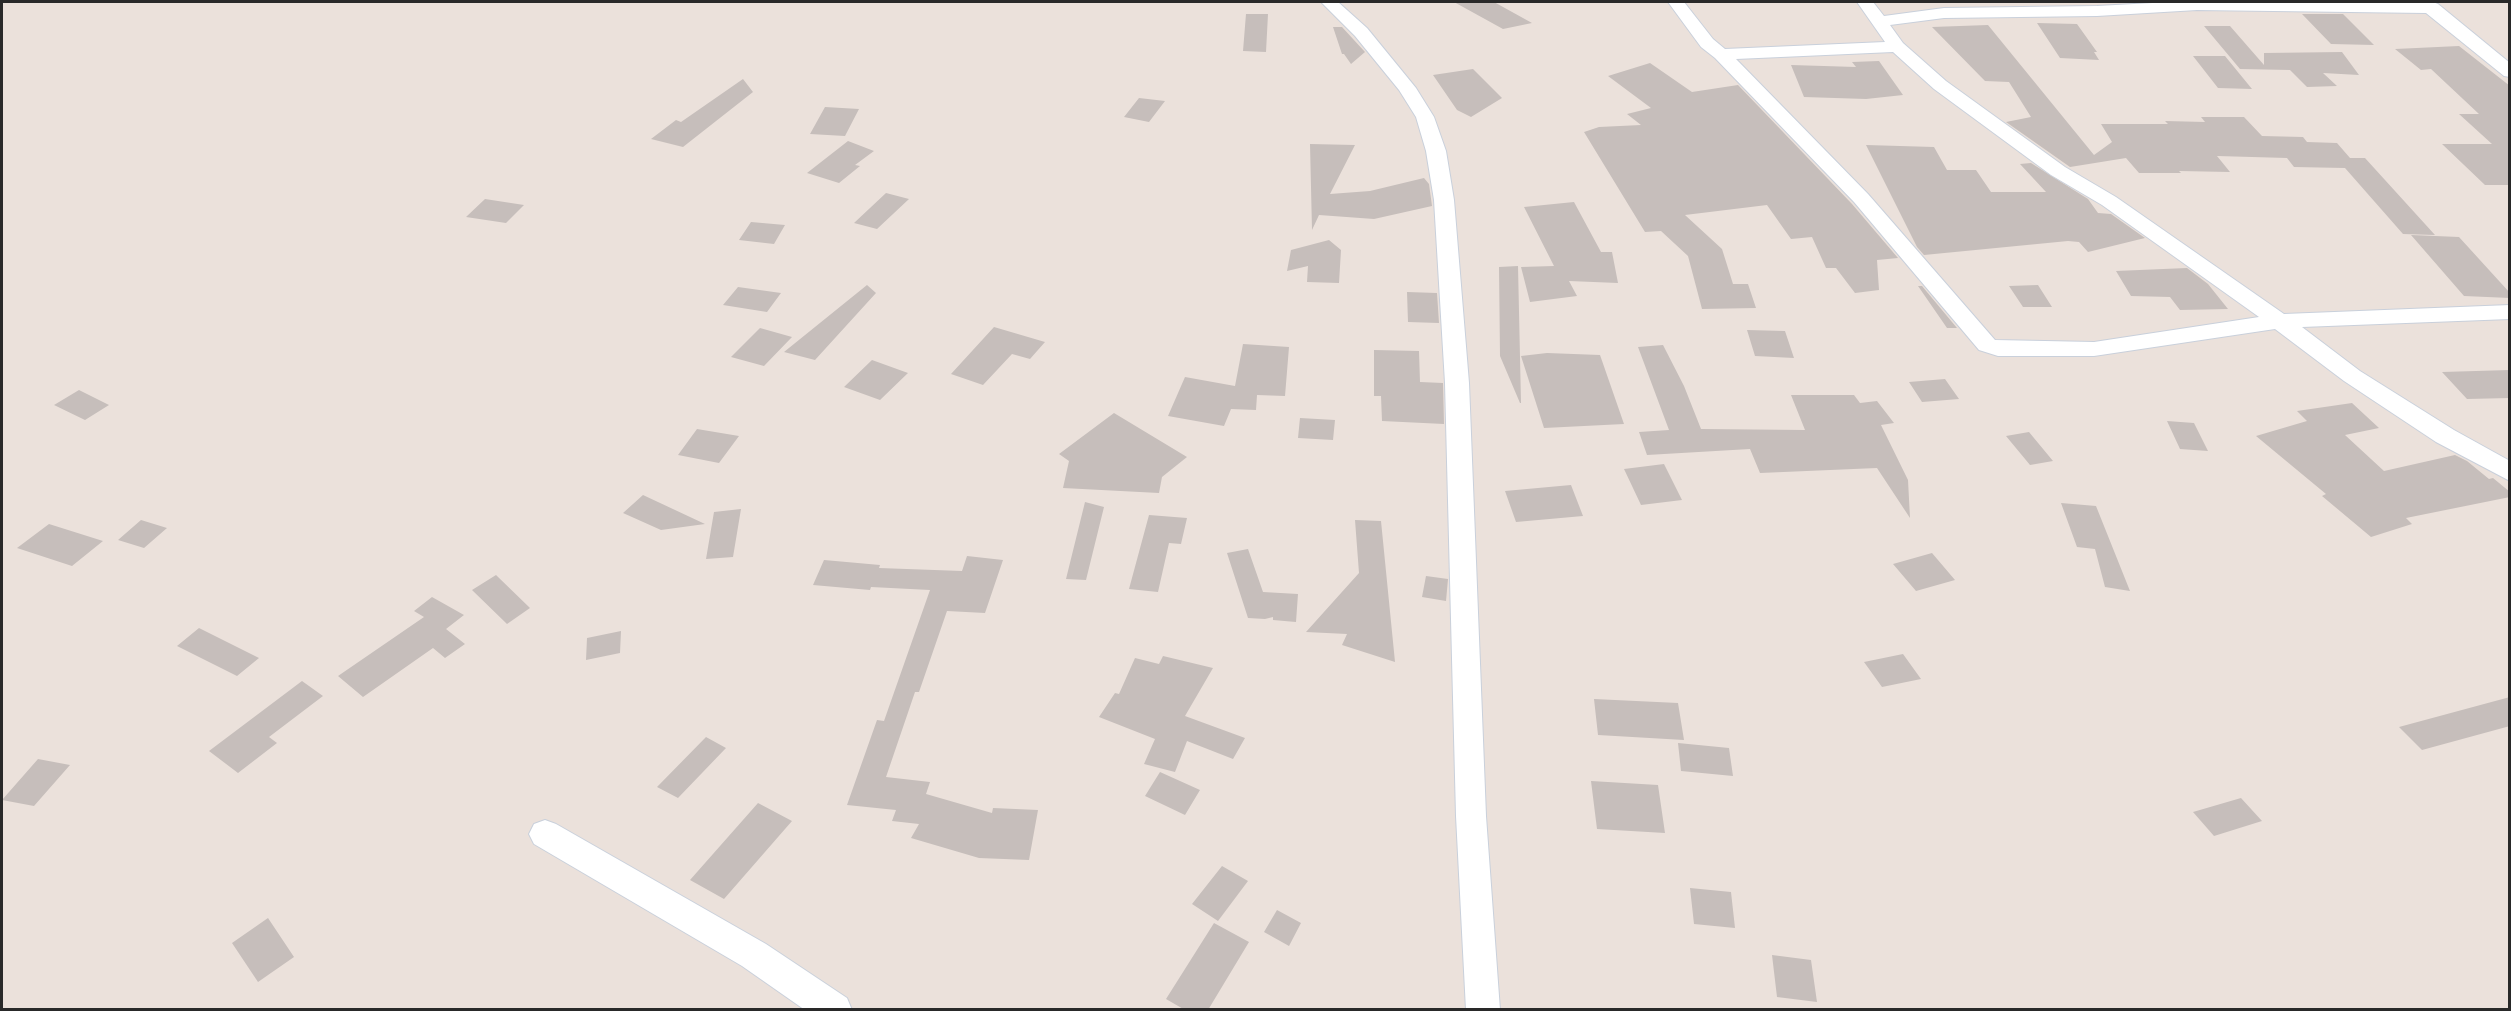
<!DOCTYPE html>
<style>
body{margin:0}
#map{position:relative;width:2511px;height:1011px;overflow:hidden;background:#ebe1db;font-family:"Noto Sans",sans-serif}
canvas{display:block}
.frame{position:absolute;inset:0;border:3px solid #292929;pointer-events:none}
</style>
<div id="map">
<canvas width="2511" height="1011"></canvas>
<div class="frame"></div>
</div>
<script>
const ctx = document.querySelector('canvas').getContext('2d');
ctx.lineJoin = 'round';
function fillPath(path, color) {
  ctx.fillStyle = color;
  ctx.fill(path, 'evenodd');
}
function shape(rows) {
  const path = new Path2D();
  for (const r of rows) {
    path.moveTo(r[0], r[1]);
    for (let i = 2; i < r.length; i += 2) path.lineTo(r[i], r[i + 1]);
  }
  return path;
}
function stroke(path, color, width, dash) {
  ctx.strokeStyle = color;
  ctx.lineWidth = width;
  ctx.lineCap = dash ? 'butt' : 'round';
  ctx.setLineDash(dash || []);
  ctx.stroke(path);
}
fillPath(shape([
 [1454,2,1494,2,1532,23,1503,29],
 [1246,14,1268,14,1266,52,1243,51],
 [2302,14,2343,14,2374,45,2331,44],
 [2037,23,2077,24,2097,52,2094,52,2099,60,2060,58],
 [1988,25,2094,155,2112,142,2101,124,2168,124,2165,121,2205,122,2201,117,2244,117,2262,136,2303,137,2307,142,2337,143,2350,158,2365,158,2435,235,2403,234,2345,168,2294,167,2287,158,2217,156,2230,172,2179,171,2181,173,2139,173,2126,158,2070,167,2006,122,2031,117,2009,82,1985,81,1932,27],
 [2204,26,2230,26,2264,65,2264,53,2342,52,2359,75,2323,73,2337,86,2307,87,2290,70,2240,69],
 [1333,27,1342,27,1365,52,1351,64,1344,54,1342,54],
 [2459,46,2510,86,2510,185,2485,185,2442,144,2492,144,2459,114,2479,114,2431,69,2421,70,2395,49],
 [2193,56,2225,56,2252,89,2218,88],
 [1879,61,1903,95,1866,99,1804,97,1791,65,1856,67,1852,62],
 [1650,63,1692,92,1738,85,1852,204,1898,258,1877,260,1879,290,1855,293,1836,268,1826,268,1812,237,1791,239,1767,205,1685,215,1722,249,1733,284,1748,284,1756,308,1702,309,1688,256,1661,231,1645,232,1584,132,1599,127,1641,125,1627,114,1651,108,1608,76],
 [1473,69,1502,98,1471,117,1457,110,1433,75],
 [743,79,753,92,683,147,651,139,676,120,681,122],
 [1139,98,1165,101,1149,122,1124,117],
 [825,107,859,109,845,136,810,134],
 [848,141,874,151,855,165,860,166,839,183,807,173],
 [1310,144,1355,145,1330,194,1370,191,1424,178,1429,184,1432,206,1374,219,1319,215,1312,230],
 [1866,145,1934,147,1947,170,1976,170,1991,192,2046,192,2020,164,2031,163,2088,199,2098,213,2111,214,2145,238,2088,252,2079,242,2068,241,1924,255,1917,247],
 [886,193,909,199,877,229,854,223],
 [485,199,524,205,506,223,466,217],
 [1574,202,1601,252,1612,252,1618,283,1569,281,1577,296,1530,302,1521,267,1554,266,1524,207],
 [751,222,785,225,774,244,739,240],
 [2411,235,2459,237,2510,293,2510,298,2464,296],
 [1329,240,1341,250,1339,283,1307,282,1308,266,1287,271,1291,250],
 [1518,266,1521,403,1520,403,1500,356,1499,267],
 [2187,268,2208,284,2228,309,2180,310,2170,297,2131,296,2116,271],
 [867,285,876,293,815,360,784,352],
 [2038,285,2052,307,2023,307,2009,286],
 [1918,286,1922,286,1957,328,1947,328],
 [738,287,781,293,767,312,723,305],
 [1407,292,1437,293,1439,323,1408,322],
 [994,327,1045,342,1030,359,1012,354,983,385,951,374],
 [760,328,792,337,764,366,731,357],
 [1747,330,1785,331,1794,358,1755,356],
 [1243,344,1289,347,1285,396,1257,395,1256,410,1231,409,1224,426,1168,416,1185,377,1235,386],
 [1663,345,1684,386,1701,429,1805,430,1791,395,1854,395,1860,403,1877,401,1894,423,1881,425,1908,480,1910,518,1877,468,1760,473,1750,449,1647,455,1639,432,1669,430,1638,347],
 [1374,350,1419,351,1420,382,1443,383,1444,424,1382,421,1381,396,1374,396],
 [1547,353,1600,355,1624,424,1544,428,1521,356],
 [872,360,908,373,880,400,844,387],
 [2510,370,2510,398,2467,399,2442,372],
 [1945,379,1959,399,1922,402,1909,382],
 [79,390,109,405,85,420,54,405],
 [2352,403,2379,428,2345,435,2384,471,2455,455,2467,461,2489,479,2493,478,2510,492,2510,497,2406,518,2412,524,2371,537,2322,496,2326,494,2256,436,2307,421,2297,411],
 [1114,413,1187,457,1162,477,1159,493,1063,488,1069,461,1059,454],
 [1300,418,1335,420,1333,440,1298,438],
 [2167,421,2194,423,2208,451,2180,449],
 [697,429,739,436,719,463,678,455],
 [2029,432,2053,461,2030,465,2006,436],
 [1664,464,1682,500,1641,505,1624,469],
 [1571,485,1583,516,1516,522,1505,491],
 [643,495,705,524,661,530,623,513],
 [1085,502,1104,507,1086,580,1066,579],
 [2061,503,2096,506,2130,591,2105,587,2095,549,2077,547],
 [741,509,733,557,706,559,714,512],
 [1149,515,1187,518,1181,544,1169,543,1158,592,1129,589],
 [141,520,167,528,144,548,118,540],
 [1355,520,1381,521,1395,662,1342,645,1347,634,1306,632,1359,573],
 [49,524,103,541,72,566,17,548],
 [1248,549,1263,592,1298,594,1296,622,1273,620,1273,617,1265,619,1248,618,1227,553],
 [1932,553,1955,580,1916,591,1893,564],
 [967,556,1003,560,985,613,947,611,919,692,915,692,886,777,930,782,926,794,992,813,993,808,1038,810,1029,860,979,858,911,838,919,824,892,821,896,810,847,805,877,720,884,721,930,590,871,587,870,590,813,585,824,560,880,565,879,568,962,571],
 [496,575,530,608,507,624,472,590],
 [1426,576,1448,579,1446,601,1422,597],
 [432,597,464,615,446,629,465,644,445,658,433,648,363,697,338,676,424,617,414,611],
 [199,628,259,658,237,676,177,646],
 [621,631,620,653,586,660,587,638],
 [1903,654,1921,679,1882,687,1864,662],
 [1163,656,1213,668,1185,716,1245,738,1233,759,1187,741,1175,772,1144,764,1155,739,1099,717,1115,693,1119,694,1135,658,1159,664],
 [302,681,323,696,269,737,277,743,238,773,209,751],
 [2510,697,2510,726,2422,750,2399,727],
 [1594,699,1678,703,1684,740,1598,735],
 [706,737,726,748,678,798,657,787],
 [1678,743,1729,748,1733,776,1681,771],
 [38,759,70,765,34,806,2,800],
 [1160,772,1200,790,1185,815,1145,796],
 [1591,781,1658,785,1665,833,1597,829],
 [2241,798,2262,821,2214,836,2193,812],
 [758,803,792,821,724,899,690,880],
 [1222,866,1248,881,1218,921,1192,904],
 [1690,888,1731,892,1735,928,1694,924],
 [1277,910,1301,923,1289,946,1264,932],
 [268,918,294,957,258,982,232,943],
 [1214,923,1249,942,1208,1010,1185,1010,1166,999],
 [1772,955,1811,960,1817,1002,1777,997]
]), '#c6bebb');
const minor = shape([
 [1321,2,1338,2,1367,28,1416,88,1434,117,1446,151,1454,200,1469,383,1486,816,1500,1010,1466,1010,1456,816,1445,383,1434,200,1426,151,1416,117,1399,90,1355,36,1321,2],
 [1668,2,1684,2,1713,39,1725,49,1885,42,1857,2,1873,2,1884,16,1944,8,2097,6,2171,2,2433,2,2438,4,2510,63,2510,77,2504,76,2426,13,2197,10,2097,16,1944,18,1890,25,1903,43,1946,81,2065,167,2116,197,2284,314,2510,305,2510,319,2302,327,2360,371,2454,430,2510,461,2510,481,2436,442,2344,381,2275,329,2094,356,1998,356,1979,350,1854,202,1715,58,1701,47,1668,2],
 [1893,52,1934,89,2051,175,2102,205,2259,317,2094,342,1995,340,1868,194,1736,59,1893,52],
 [545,820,556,824,766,944,847,998,852,1010,805,1010,742,966,534,844,529,834,534,824,545,820]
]);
stroke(minor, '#c9d0db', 2);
fillPath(minor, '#fff');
</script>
